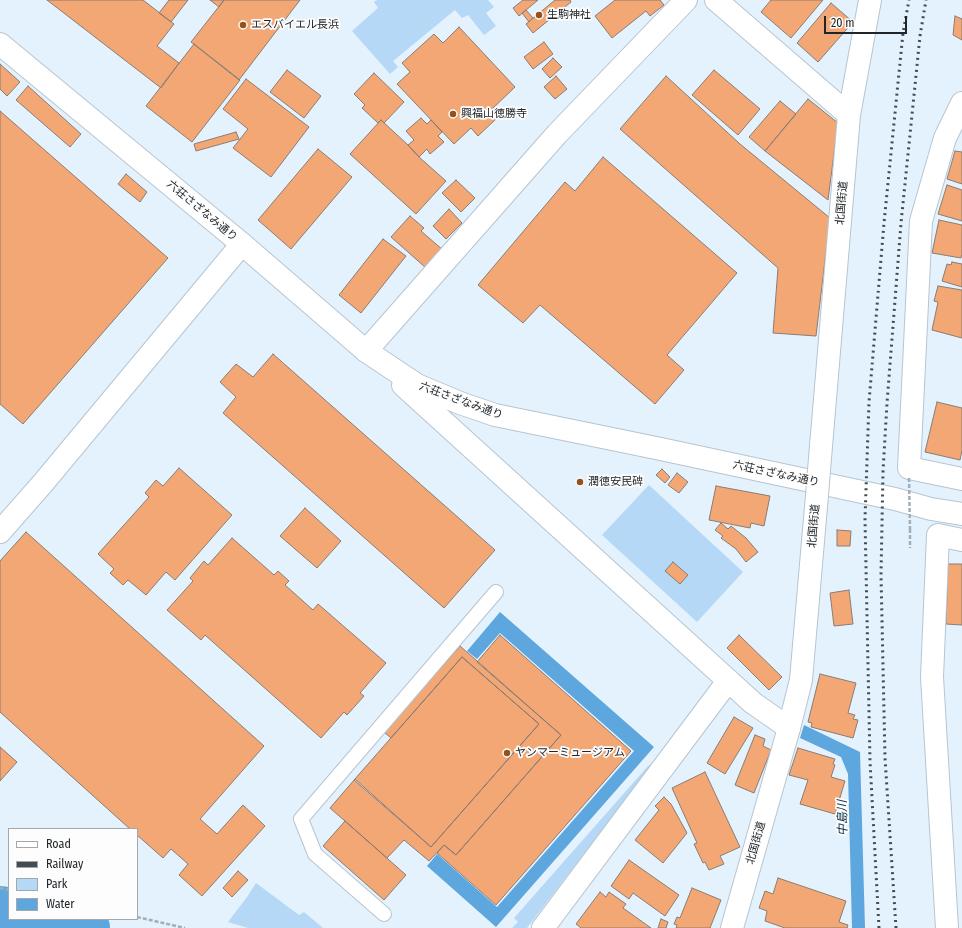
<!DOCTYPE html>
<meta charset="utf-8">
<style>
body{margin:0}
#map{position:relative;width:962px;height:928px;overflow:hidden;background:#e4f2fe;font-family:"Fira Sans Condensed",sans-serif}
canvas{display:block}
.legend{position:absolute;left:8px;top:828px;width:130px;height:92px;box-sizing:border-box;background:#fdfdfd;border:1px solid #a5a7a8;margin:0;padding:5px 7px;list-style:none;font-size:12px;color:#202529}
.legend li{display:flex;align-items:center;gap:8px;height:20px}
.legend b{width:20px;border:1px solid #a5a7a8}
.scale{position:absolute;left:824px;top:16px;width:83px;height:18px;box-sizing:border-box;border:2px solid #202529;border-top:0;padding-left:5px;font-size:12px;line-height:14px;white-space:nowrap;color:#202529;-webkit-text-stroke:3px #fdfdfd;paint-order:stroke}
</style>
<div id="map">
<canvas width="962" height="928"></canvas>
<ul class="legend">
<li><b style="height:5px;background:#fff"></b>Road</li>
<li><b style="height:5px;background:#454c51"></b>Railway</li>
<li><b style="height:11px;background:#b4d8f5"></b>Park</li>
<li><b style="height:11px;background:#5da6de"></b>Water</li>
</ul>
<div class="scale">20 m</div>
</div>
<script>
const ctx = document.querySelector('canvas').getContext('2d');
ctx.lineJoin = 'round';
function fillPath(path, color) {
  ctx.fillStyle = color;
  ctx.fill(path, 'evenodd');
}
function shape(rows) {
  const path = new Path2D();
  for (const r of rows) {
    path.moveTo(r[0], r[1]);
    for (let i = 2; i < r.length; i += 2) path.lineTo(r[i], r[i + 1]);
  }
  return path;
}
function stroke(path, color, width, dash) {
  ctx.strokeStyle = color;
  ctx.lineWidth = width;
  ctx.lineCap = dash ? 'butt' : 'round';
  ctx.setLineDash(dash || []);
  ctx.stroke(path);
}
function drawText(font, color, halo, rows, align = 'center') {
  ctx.font = font + ' "Fira Sans Condensed","Noto Sans JP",sans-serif';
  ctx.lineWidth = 3.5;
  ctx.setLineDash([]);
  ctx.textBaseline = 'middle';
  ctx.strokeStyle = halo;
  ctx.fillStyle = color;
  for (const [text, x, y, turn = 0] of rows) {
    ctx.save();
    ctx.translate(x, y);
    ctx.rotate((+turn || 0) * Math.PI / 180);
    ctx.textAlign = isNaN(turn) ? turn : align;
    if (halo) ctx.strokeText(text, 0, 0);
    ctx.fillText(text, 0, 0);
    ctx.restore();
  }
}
fillPath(shape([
 [377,0,488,0,494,7,486,13,496,26,484,35,468,15,462,18,455,10,393,61,398,67,390,74,352,31,378,8,374,2],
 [649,485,743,572,697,622,602,535],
 [653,763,527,928,512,928,518,922,514,918,648,766],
 [256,883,299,915,304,912,323,928,248,928,228,922,247,897]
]), '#b4d8f5');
fillPath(shape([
 [500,612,654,747,496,927,427,866,437,854,497,907,634,751,500,633,477,659,467,651],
 [804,725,860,752,865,928,852,928,848,774,841,757,800,738]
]), '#5da6de');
stroke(shape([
 [0,911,9,913],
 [39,919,85,928]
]), '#5da6de', 50);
const building = shape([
 [47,0,143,0,174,24,157,46,179,63,161,88,47,0],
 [169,0,188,0,171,22,159,13,169,0],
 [210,0,224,0,219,7,210,0],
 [224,0,300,0,239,80,191,42,224,0],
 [523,0,538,0,519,16,513,8,523,0],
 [555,0,570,0,571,2,533,33,526,24,555,0],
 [615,0,660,0,664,5,650,16,646,11,612,38,595,16,615,0],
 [771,0,823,0,791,38,761,12,771,0],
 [831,3,853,22,818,62,797,43,831,3],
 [526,10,533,18,529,22,522,13,526,10],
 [955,16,962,19,962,40,953,35,955,16],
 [459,27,515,87,490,111,497,118,478,136,471,128,454,144,397,84,410,72,402,63,434,34,443,43,459,27],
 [544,42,553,54,533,69,524,57,544,42],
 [194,44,240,80,192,142,146,106,194,44],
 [553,58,562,67,550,78,542,69,553,58],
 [0,64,20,82,7,96,0,89,0,64],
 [287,70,321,96,304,118,270,92,287,70],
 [714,70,760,109,738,135,692,95,714,70],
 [374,73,404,102,384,123,381,120,378,123,362,108,365,105,354,94,374,73],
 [556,76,567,89,555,99,544,87,556,76],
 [666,76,740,144,830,218,816,336,773,333,778,268,620,129,666,76],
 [246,79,309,127,271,177,233,148,248,129,223,109,246,79],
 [28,86,81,134,70,147,16,100,28,86],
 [808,99,838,123,828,200,765,151,808,99],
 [780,101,796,114,765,151,749,137,780,101],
 [0,111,168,258,23,424,0,404,0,111],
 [421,118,427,124,431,120,442,132,438,136,444,142,430,154,427,149,419,157,408,145,414,140,406,131,421,118],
 [381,120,408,145,419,157,446,181,416,214,350,154,381,120],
 [236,132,239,139,196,151,194,144,236,132],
 [318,149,352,177,291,249,258,220,318,149],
 [955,151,962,152,962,184,947,179,955,151],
 [603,157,737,273,667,355,684,370,655,404,540,305,523,323,478,285,565,182,575,191,603,157],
 [126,174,147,192,140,202,118,184,126,174],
 [456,180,475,198,461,212,442,193,456,180],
 [947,185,962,190,962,221,938,214,947,185],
 [449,209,462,223,446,239,433,226,449,209],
 [410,216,424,228,421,231,443,250,426,268,391,237,410,216],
 [939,220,962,225,962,254,961,258,932,253,939,220],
 [383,239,406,256,361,313,339,295,383,239],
 [952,262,962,264,962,287,942,281,947,264,951,265,952,262],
 [938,286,962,290,962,338,932,330,938,302,934,301,938,286],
 [273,354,495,550,444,608,223,413,236,397,220,382,236,364,253,377,273,354],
 [937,402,962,408,962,450,960,460,925,452,937,402],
 [179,468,232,515,175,580,166,572,146,595,128,580,123,585,110,573,114,569,98,554,149,497,145,493,156,480,163,486,179,468],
 [662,469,670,477,665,483,656,475,662,469],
 [677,473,688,482,679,493,668,485,677,473],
 [716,486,770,496,764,526,751,523,750,528,709,520,716,486],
 [305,508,341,541,317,568,280,536,305,508],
 [721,523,728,529,731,526,746,538,758,552,746,562,736,549,721,538,723,536,715,530,721,523],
 [837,530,851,531,850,546,837,546,837,530],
 [26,532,264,746,200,819,217,834,243,805,265,826,202,896,179,875,188,864,171,849,163,858,137,835,137,829,130,829,0,712,0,561,26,532],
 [232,538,274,575,278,571,289,581,285,585,313,610,318,604,386,663,360,693,364,696,347,715,344,712,321,738,205,635,201,640,167,610,193,581,190,578,204,561,208,565,232,538],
 [673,562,688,575,680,584,665,571,673,562],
 [948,564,962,564,962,625,946,624,948,564],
 [849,590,853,624,834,626,830,593,849,590],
 [500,635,631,751,496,905,437,853,444,845,456,855,561,735,477,662,500,635],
 [739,635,782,677,769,690,727,648,739,635],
 [460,646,561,735,456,855,444,845,429,861,404,840,387,858,330,808,355,779,431,847,539,724,462,657,391,738,384,732,460,646],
 [462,657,539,724,431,847,354,780,462,657],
 [820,674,856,683,848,713,855,715,853,719,858,720,853,738,811,727,812,723,808,722,820,674],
 [734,717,753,728,725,774,707,763,734,717],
 [755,735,765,739,763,746,771,750,754,793,735,785,755,735],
 [0,747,17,762,0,781,0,747],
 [798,748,835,759,833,764,835,765,831,777,845,781,835,814,800,804,808,780,789,775,798,748],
 [705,772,740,847,720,856,724,864,709,870,705,862,703,863,694,844,697,843,672,788,705,772],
 [664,797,671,804,687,833,663,863,635,840,659,810,655,806,664,797],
 [345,821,406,875,384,900,323,846,345,821],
 [629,860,679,895,665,916,633,893,629,899,611,886,629,860],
 [238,871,248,880,232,897,223,888,238,871],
 [778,878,846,901,839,922,848,925,847,928,785,928,765,921,767,911,759,908,765,891,773,894,778,878],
 [692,888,721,900,710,928,676,928,677,925,674,924,677,917,680,918,692,888],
 [600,892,606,897,609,892,626,904,623,908,651,928,581,928,576,924,600,892],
 [661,919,668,922,666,928,658,928,661,919]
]);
fillPath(building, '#f2a774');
stroke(building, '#8a7c73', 1);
const service = shape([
 [384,914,315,854,301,819,496,592]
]);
const minor = shape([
 [716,0,849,115],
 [962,103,945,138,921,221,909,468,962,479],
 [366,351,557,134,686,0],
 [821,446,849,115,870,0],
 [0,532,43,483,242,244],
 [543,928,728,681],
 [732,928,789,728,801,680,817,495],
 [947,928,932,677,938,535,962,540]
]);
const tertiary = shape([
 [0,44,242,244,366,351,417,385,460,403,495,415,656,448,895,499,931,509,962,514],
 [403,385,753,703,789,728]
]);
stroke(service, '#b7c5d0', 16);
stroke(minor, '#b7c5d0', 24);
stroke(tertiary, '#b7c5d0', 24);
stroke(shape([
 [910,529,910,548],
 [0,888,9,890],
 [137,917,185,928]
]), '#a2adb6', 2.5, [4, 2]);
stroke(service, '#fff', 14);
stroke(minor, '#fff', 22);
stroke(tertiary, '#fff', 22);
stroke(shape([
 [879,928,870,761,865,519,869,402,884,223,903,33,909,0],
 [896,928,885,758,881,575,883,472,887,403,901,223,920,36,926,0]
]), '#454c51', 3, [2, 4]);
const minorBridge = shape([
 [817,495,821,446]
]);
stroke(minorBridge, '#b7c5d0', 24, []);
stroke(shape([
 [909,478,910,529]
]), '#a2adb6', 2.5, [4, 2]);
stroke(minorBridge, '#fff', 22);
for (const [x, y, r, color] of [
 [539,15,4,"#93521f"],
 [243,25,4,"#93521f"],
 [453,114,4,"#93521f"],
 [580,482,4,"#93521f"],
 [507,753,4,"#93521f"]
]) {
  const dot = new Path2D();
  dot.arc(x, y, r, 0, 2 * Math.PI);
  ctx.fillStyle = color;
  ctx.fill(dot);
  stroke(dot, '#fdfdfd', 1.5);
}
drawText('11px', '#202529', '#fdfdfd', [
 ["生駒神社",547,15],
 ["エスバイエル長浜",251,25],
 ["興福山徳勝寺",461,114],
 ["潤徳安民碑",588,482],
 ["ヤンマーミュージアム",515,753]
], 'left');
drawText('11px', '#202529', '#fdfdfd', [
 ["北国街道",842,203,-85],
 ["六荘さざなみ通り",202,211,40],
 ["六荘さざなみ通り",461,401,20],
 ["六荘さざなみ通り",776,474,12],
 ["北国街道",814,526,-85],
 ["北国街道",756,843,-74]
]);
drawText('italic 12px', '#0e2e45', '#fdfdfd', [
 ["中島川",843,818,-91]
]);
</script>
